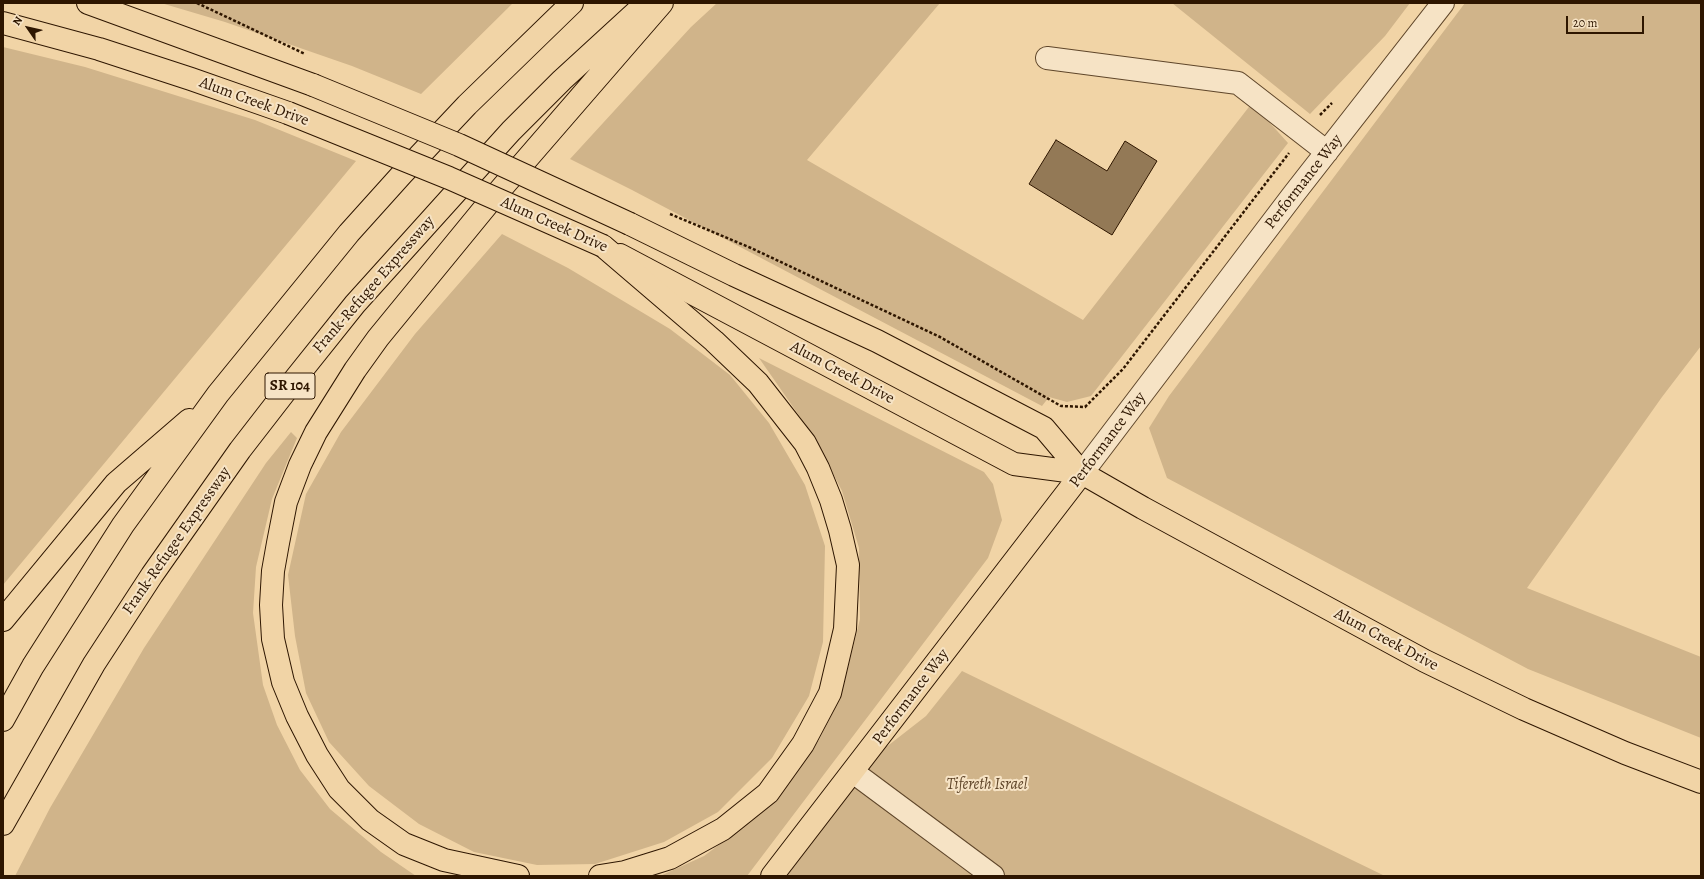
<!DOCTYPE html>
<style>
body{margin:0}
#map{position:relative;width:1704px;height:879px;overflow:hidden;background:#f1d4a6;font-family:Alegreya,serif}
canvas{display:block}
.frame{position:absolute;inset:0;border:4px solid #2e1600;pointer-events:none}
.north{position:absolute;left:8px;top:8px;width:40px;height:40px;-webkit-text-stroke:3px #f6e3c5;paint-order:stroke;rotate:304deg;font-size:11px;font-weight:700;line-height:16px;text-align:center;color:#2e1600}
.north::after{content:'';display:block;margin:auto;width:14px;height:18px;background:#2e1600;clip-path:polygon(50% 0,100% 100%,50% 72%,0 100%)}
.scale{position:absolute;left:1566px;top:16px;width:78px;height:18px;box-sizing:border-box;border:2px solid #2e1600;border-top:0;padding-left:5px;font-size:12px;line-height:14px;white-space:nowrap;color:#2e1600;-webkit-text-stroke:3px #f6e3c5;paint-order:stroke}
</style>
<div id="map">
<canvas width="1704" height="879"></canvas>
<div class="frame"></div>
<div class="north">N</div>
<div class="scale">20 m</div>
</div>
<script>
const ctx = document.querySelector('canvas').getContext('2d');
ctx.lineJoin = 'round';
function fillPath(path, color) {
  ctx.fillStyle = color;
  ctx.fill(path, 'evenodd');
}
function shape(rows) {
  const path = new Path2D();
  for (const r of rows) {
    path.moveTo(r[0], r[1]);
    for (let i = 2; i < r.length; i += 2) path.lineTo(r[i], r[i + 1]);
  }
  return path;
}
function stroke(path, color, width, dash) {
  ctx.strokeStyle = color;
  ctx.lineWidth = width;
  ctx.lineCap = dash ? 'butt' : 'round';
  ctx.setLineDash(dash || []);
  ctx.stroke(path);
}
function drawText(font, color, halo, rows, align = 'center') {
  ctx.font = font + ' Alegreya,serif';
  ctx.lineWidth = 4;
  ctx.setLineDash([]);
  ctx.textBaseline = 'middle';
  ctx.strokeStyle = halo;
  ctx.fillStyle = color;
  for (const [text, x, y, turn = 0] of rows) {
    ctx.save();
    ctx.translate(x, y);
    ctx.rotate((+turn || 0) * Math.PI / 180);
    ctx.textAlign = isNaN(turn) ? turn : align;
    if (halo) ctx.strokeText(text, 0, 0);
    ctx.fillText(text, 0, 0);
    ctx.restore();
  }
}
fillPath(shape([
 [161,3,513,3,421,94,352,66,225,22],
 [717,3,940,3,807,160,1083,320,1252,103,1288,143,1091,396,1067,402,1049,397,1042,406,632,190,570,159,691,27],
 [1172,3,1410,3,1385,36,1310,114],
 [1465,3,1701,3,1701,346,1662,397,1527,588,1701,657,1701,738,1528,669,1167,478,1149,428,1169,396],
 [3,47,85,67,255,120,356,161,3,585],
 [502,234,568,268,670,329,730,375,769,423,805,485,825,546,823,642,809,696,772,758,718,812,664,842,595,864,537,865,474,852,419,824,369,786,329,742,306,693,295,636,288,575,306,494,341,432,415,334],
 [759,358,984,472,993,484,1002,520,988,558,747,876,660,876,704,856,752,820,786,785,819,740,841,696,860,619,859,548,842,491,816,440],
 [291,432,297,438,272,499,256,567,253,613,263,685,277,725,300,770,330,809,381,852,416,876,15,876,50,808,144,648,266,463],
 [962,671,1385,876,787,876,885,748,926,716]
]), '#d0b48a');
const building = shape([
 [1056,140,1107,171,1125,141,1157,161,1112,235,1029,184,1056,140]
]);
fillPath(building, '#937956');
stroke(building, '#2e1600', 1);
const minor = shape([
 [1047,58,1238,83,1327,152],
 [1082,473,1293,195,1443,3],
 [853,772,993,876]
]);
const major = shape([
 [88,3,313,85],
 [3,23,99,49,191,79,288,113],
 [630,224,734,275,877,341,1044,428,1082,473,1143,508,1425,661,1524,709,1625,753,1701,782],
 [620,255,1014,464,1082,473],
 [772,876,1082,473]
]);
const highway = shape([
 [3,620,116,483,189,420],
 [3,720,33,666,123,525,218,394,349,233,403,173,467,105,572,3],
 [3,824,94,664,152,575,240,450,295,379,355,304,511,131,562,80,645,4],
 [518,876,444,860,404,844,370,820,339,789,317,755,297,716,283,682,273,639,271,605,273,571,278,543,286,502,300,465,316,432,355,370,378,338,487,205,662,3],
 [600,876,625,872,670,858,723,829,768,793,803,744,830,693,845,629,848,565,840,530,831,500,818,468,805,443,758,383,714,341,603,246]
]);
stroke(minor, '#5f462a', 24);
stroke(major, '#2e1600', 24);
stroke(highway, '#2e1600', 24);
stroke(shape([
 [197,3,305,54],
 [1320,115,1332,103],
 [670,214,751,248,940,337,1061,406,1085,407,1123,369,1289,153]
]), '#2e1600', 2.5, [3, 2]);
stroke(minor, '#f6e3c5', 22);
stroke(major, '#f1d4a6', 22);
stroke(highway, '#f1d4a6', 22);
const majorBridge = shape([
 [313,85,459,145,630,224],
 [288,113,449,178,603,246]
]);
stroke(majorBridge, '#2e1600', 24, []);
stroke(majorBridge, '#f1d4a6', 22);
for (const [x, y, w] of [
 [290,386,50]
]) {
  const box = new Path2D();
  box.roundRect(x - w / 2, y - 13, w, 26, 3);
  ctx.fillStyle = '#f6e3c5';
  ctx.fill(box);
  stroke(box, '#2e1600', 1);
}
drawText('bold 15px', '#2e1600', null, [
 ["SR 104",290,386]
]);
drawText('16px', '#2e1600', '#f6e3c5', [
 ["Alum Creek Drive",254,102,20],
 ["Performance Way",1304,182,-52],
 ["Alum Creek Drive",554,225,24],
 ["Frank-Refugee Expressway",374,285,-49],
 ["Alum Creek Drive",842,373,28],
 ["Performance Way",1108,440,-53],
 ["Frank-Refugee Expressway",177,541,-55],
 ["Alum Creek Drive",1386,640,28],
 ["Performance Way",911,697,-53]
]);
drawText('italic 16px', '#5f4529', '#f6e3c5', [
 ["Tifereth Israel",987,785]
]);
</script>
